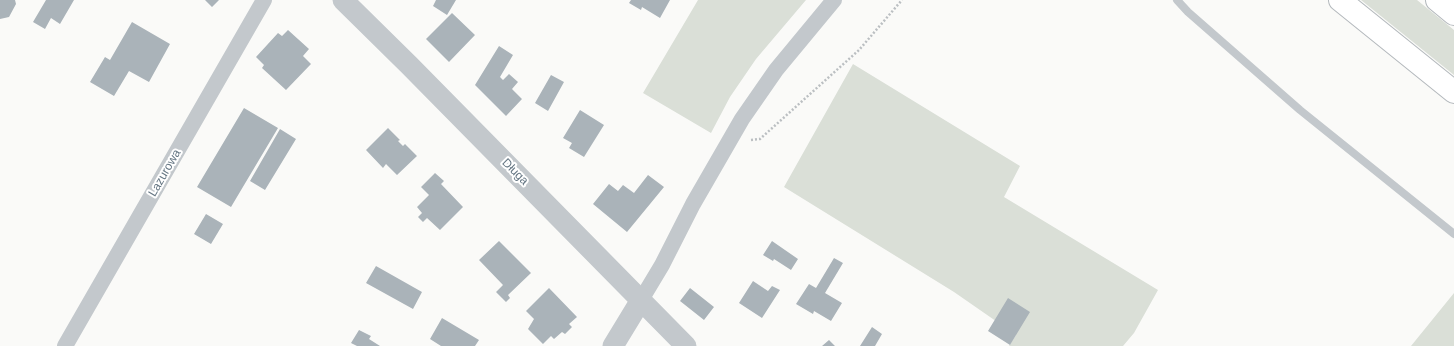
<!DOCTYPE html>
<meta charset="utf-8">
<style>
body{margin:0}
canvas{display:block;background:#fafaf8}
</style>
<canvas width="1454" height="346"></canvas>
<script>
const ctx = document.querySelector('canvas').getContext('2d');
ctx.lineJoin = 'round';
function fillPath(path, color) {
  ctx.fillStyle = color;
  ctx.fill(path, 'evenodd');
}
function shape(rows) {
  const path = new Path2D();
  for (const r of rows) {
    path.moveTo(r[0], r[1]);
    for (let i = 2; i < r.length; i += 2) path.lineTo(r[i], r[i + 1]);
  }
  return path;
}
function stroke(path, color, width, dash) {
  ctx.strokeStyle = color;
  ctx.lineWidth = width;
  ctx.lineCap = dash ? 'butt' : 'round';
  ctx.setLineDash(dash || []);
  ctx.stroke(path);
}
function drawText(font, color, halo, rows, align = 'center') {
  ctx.font = font + ' Helvetica,sans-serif';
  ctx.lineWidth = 4;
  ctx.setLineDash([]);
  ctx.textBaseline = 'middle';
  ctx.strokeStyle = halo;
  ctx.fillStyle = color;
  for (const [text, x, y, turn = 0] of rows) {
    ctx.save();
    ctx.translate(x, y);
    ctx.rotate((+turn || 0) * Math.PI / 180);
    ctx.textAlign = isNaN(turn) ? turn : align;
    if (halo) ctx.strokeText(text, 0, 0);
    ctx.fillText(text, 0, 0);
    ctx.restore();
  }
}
fillPath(shape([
 [698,0,806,0,756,59,730,97,711,133,643,93],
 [1361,0,1417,0,1454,30,1454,75],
 [853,64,1020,166,1004,197,1158,290,1134,333,1123,346,1009,346,1016,335,954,292,784,187],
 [1454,293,1454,346,1411,346]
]), '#dadfd7');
fillPath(shape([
 [0,0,15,0,16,4,9,17,0,19],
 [46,0,74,0,60,24,51,18,45,29,33,22],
 [205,0,219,0,212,7],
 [436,0,456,0,447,15,433,6],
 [631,0,670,0,660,18,642,7,641,10,629,3],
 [452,13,475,35,449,62,426,39],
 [132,22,170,44,149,82,129,71,114,96,90,82,105,57,110,60],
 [288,30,309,49,303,56,311,64,286,90,262,68,264,65,256,57,278,33,282,36],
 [499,46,513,55,500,77,503,80,509,74,518,82,512,89,522,99,506,116,475,85],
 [551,75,564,82,548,111,535,103],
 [244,108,278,128,231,207,197,187],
 [580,110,604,125,584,157,569,148,572,143,563,138],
 [388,128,400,140,398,141,403,146,405,144,417,156,397,175,386,164,383,168,366,150],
 [280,129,296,139,265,190,250,181],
 [435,173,444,181,441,184,463,207,440,230,427,218,423,222,418,217,422,213,417,207,429,195,421,187],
 [648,175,664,187,627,232,593,204,609,184,618,191,623,185,634,193],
 [206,214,223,224,211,244,194,234],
 [499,241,531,273,508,295,510,298,506,302,496,292,503,285,479,260],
 [772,241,798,259,791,270,774,259,773,261,763,255],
 [834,258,843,263,825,293,842,303,831,321,814,311,813,314,796,304,809,284,816,288],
 [376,266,422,292,413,309,366,283],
 [753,281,768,291,772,286,780,290,762,318,739,303],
 [549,288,577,317,569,324,572,327,565,334,562,332,554,339,551,336,543,344,528,329,534,319,526,311],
 [690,288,714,307,704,320,680,301],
 [1008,298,1030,312,1010,345,988,331],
 [442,318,479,340,475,346,441,346,430,339],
 [872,327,882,334,875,346,860,346],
 [359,330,371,336,369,339,380,346,357,346,351,343],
 [829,340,835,346,822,346]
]), '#aab3b9');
const motorway = shape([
 [1340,0,1454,92],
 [1437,0,1454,14]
]);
stroke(motorway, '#b4b9bd', 24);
stroke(shape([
 [751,140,760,139,859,50,902,0]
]), '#bbbfc2', 2.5, [2, 2]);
stroke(shape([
 [1177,0,1188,12,1300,110,1454,234]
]), '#c3c8cc', 8);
stroke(shape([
 [641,300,662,265,693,204,742,119,776,70,834,0],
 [65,346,264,0]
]), '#c3c8cc', 16);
stroke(shape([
 [343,0,409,65,686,346],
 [613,346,641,300]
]), '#c3c8cc', 21);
stroke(motorway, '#fff', 22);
drawText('12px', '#657683', '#fff', [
 ["Długa",515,172,45],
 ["Lazurowa",165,173,-60]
]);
</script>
